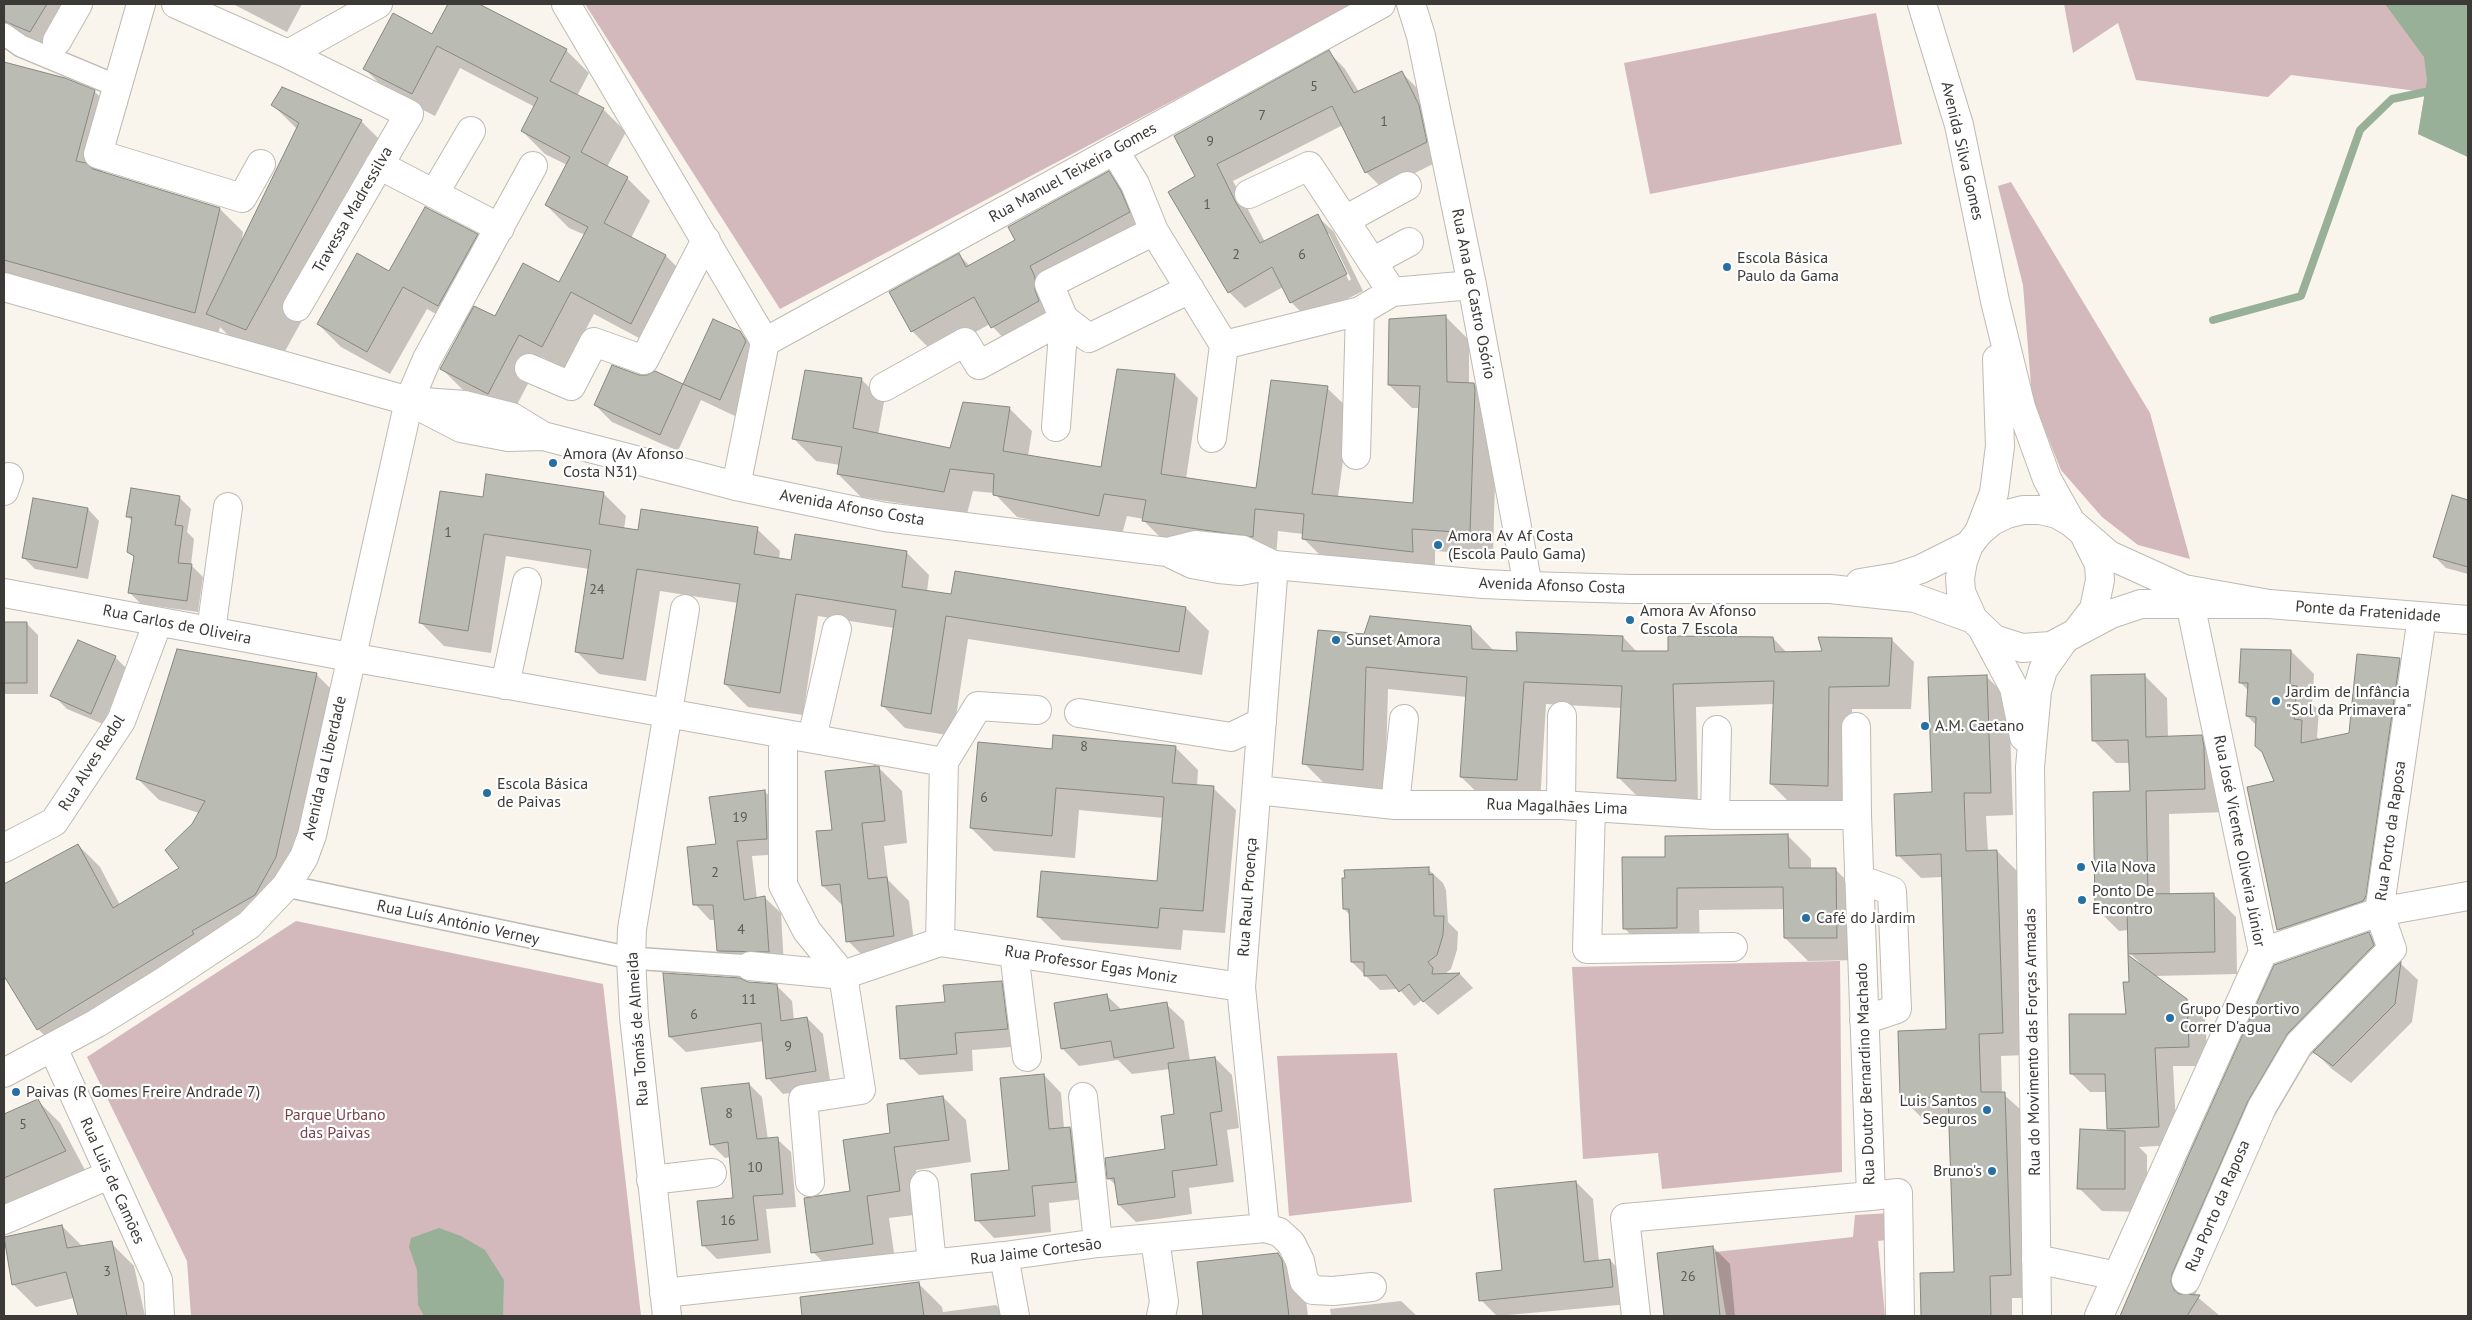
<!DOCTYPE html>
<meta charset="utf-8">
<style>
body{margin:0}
#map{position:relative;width:2472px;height:1320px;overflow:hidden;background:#f9f4ec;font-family:"PT Sans",sans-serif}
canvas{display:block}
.frame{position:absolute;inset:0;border:5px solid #3c3a37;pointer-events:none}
</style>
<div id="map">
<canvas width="2472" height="1320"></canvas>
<div class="frame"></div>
</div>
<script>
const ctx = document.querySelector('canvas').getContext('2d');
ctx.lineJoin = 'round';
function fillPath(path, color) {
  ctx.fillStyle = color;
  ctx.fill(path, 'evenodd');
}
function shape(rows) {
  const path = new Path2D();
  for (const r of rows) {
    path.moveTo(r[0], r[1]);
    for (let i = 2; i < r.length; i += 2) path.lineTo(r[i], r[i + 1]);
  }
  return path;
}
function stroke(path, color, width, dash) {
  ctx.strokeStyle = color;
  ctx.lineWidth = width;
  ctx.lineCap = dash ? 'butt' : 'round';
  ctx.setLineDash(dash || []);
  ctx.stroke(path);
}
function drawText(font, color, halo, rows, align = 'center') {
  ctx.font = font + ' "PT Sans",sans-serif';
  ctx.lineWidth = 4.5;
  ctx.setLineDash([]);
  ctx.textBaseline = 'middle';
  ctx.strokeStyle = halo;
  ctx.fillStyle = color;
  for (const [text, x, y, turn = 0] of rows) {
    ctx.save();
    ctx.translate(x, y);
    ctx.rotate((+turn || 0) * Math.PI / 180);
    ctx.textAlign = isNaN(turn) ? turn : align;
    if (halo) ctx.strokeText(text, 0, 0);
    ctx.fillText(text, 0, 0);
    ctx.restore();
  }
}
fillPath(shape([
 [585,4,1355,4,780,309],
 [2064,4,2468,4,2468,157,2418,134,2425,92,2291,75,2268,97,2136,80,2118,23,2073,53],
 [1876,13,1902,144,1650,194,1624,63],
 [2011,182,2150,413,2190,559,2138,545,2102,517,2061,470,2032,398,2023,285,1998,186],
 [296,921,603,984,641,1316,191,1316,187,1261,87,1057],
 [1840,961,1842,1172,1662,1189,1658,1153,1583,1159,1572,967],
 [1397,1053,1412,1202,1289,1216,1277,1056],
 [1892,1213,1895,1239,1878,1241,1885,1316,1726,1316,1715,1252,1853,1237,1855,1215]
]), '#d3b9bb');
fillPath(shape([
 [2385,4,2468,4,2468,157,2418,134,2427,80,2424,57],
 [439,1228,461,1236,485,1250,504,1280,503,1316,424,1316,418,1305,417,1270,409,1247,411,1238]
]), '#98b097');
fillPath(shape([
 [4,4,82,4,54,54,4,32],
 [233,4,302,4,287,32],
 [449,4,476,4,566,50,589,73,577,96,603,109,626,132,607,167,627,178,650,201,631,238,666,256,689,279,654,346,594,314,565,369,542,357,511,416,464,391,441,368,463,329,427,309,390,374,341,347,318,324,390,273,477,235,500,258,473,306,496,318,560,283,585,235,569,228,546,205,567,165,545,154,522,131,535,107,460,68,435,116,388,92,365,69,433,35],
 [1329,52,1345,69,1359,92,1401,72,1418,89,1443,159,1383,189,1366,172,1343,125,1233,181,1265,242,1317,216,1334,232,1363,291,1308,319,1291,302,1283,287,1245,308,1229,292,1197,177],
 [1326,234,1329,234,1351,279,1349,281],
 [4,64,65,79,94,91,117,114,101,173,220,209,243,232,241,245,297,129,273,105,361,121,394,154,279,362,240,347,220,327,218,335,4,276],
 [1109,173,1131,196,1152,236,1052,290,1058,301,1015,350,990,324,935,354,912,331,959,255,970,266,1017,240],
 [1446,317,1469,340,1469,384,1474,384,1497,407,1493,555,1435,551,1435,575,1326,561,1303,538,1303,534,1278,531,1276,559,1167,544,1144,521,1144,519,1127,516,1121,538,1017,517,994,493,973,491,967,514,861,497,838,474,840,465,816,461,793,438,861,379,884,402,878,435,951,449,1009,408,1032,431,1028,456,1102,468,1175,375,1198,398,1186,479,1257,490,1327,388,1350,410,1338,497,1415,505,1420,408,1412,408,1389,385],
 [714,320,740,332,757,350,737,417,701,400,678,451,612,422,595,405,639,376,647,377,655,372,684,385],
 [603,493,626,516,624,529,639,531,757,529,780,551,779,559,792,561,906,552,929,575,927,592,952,596,1186,608,1209,631,1202,675,968,639,953,736,905,728,882,705,894,628,818,616,803,715,748,707,725,684,738,603,660,591,646,681,599,674,576,651,589,569,506,556,491,653,444,646,421,623,484,499],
 [2453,497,2468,502,2468,574,2446,568,2434,556],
 [180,498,191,509,187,532,194,539,191,565,203,577,198,612,141,604,130,593,135,558,128,552,133,522,127,516],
 [88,509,99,521,88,579,35,569,23,557],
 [4,624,27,624,38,635,38,694,4,694],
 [1471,627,1494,651,1518,652,1623,637,1637,652,1670,652,1773,638,1787,653,1823,652,1891,639,1914,662,1911,709,1852,709,1851,808,1794,807,1771,784,1774,704,1696,707,1698,804,1642,801,1619,778,1622,708,1546,704,1540,803,1484,799,1461,777,1467,697,1388,689,1385,792,1327,786,1304,763,1365,635],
 [2291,651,2314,674,2312,704,2319,710,2317,737,2320,740,2350,734,2400,660,2423,683,2386,924,2301,953,2279,930,2248,788,2276,782,2257,726,2247,716,2249,691,2240,682],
 [115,657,127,669,103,724,67,709,55,697],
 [316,674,338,696,297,879,277,916,213,953,60,1051,38,1029,7,979,4,981,4,885,78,845,100,867,120,905,181,868,193,825,199,813,159,800,137,778],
 [2144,675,2167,698,2168,737,2201,737,2224,760,2227,812,2169,814,2170,895,2213,894,2236,917,2237,974,2154,976,2186,1000,2205,1019,2208,1066,2173,1066,2177,1145,2139,1147,2147,1155,2147,1212,2102,1211,2079,1188,2112,1132,2109,1129,2107,1092,2090,1092,2071,1073,2127,1015,2130,983,2140,963,2130,953,2129,930,2119,931,2096,908,2131,793,2130,763,2116,763,2093,740],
 [1986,676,2009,699,2013,815,1986,816,1988,851,1997,851,2020,874,2026,1055,2001,1056,2002,1093,2028,1116,2034,1298,2012,1298,2012,1316,1923,1316,1921,1274,1955,1273,1950,1120,1925,1121,1902,1098,1948,1030,1943,877,1921,878,1898,855,1933,793],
 [1175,747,1198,770,1197,786,1213,788,1236,810,1225,933,1183,930,1181,950,1062,940,1039,917,1158,883,1164,818,1079,810,1075,858,994,851,971,828,1053,750],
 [879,768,902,791,907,843,884,846,888,880,909,901,916,959,871,964,848,941,843,906,823,886,817,833,834,831],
 [764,791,780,806,782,854,752,856,757,899,765,898,781,913,784,967,733,966,718,951,716,920,710,920,695,904,717,845],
 [1788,836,1811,859,1811,869,1835,869,1858,892,1859,960,1808,961,1785,938,1785,909,1699,910,1700,951,1647,951,1624,928,1666,858],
 [1428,869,1443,883,1446,890,1448,922,1458,932,1457,950,1451,969,1445,974,1460,974,1473,988,1438,1015,1422,1000,1414,1006,1399,989,1380,990,1352,962,1350,915,1344,909],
 [2369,933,2392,956,2396,969,2401,964,2418,980,2412,1022,2351,1083,2332,1069,2315,1052,2310,1056,2270,1124,2195,1295,2220,1316,2121,1316,2191,1152,2275,966],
 [1001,982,1019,999,1024,1046,972,1050,973,1071,919,1075,902,1058,946,1003],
 [776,985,792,1001,794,1020,807,1018,823,1034,831,1087,783,1094,768,1078,764,1041,686,1052,670,1037],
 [1107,996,1122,1010,1166,1004,1184,1021,1190,1061,1215,1058,1232,1075,1239,1128,1227,1130,1234,1182,1189,1188,1192,1214,1136,1222,1119,1205,1117,1186,1108,1178,1167,1150,1176,1115,1170,1069,1132,1074,1118,1060,1079,1066,1062,1048],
 [1044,1075,1061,1093,1064,1128,1070,1128,1087,1145,1093,1198,1049,1203,1051,1232,994,1238,977,1220,1011,1171],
 [749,1084,762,1097,768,1140,777,1139,791,1152,796,1207,766,1209,771,1253,717,1259,704,1246,735,1200,731,1157,725,1158,711,1144],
 [943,1097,966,1120,971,1162,916,1170,922,1214,889,1218,896,1267,836,1275,813,1252,892,1134],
 [37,1100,60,1123,87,1174,4,1210,4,1115],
 [1576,1182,1593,1199,1599,1261,1610,1260,1627,1278,1630,1304,1497,1316,1481,1300],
 [62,1226,83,1247,111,1243,134,1266,145,1316,80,1316,74,1298,36,1307,13,1284],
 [1713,1247,1730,1264,1735,1316,1665,1316,1658,1254],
 [1278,1254,1301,1277,1304,1284,1308,1316,1204,1316,1198,1263],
 [919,1284,942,1307,943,1312,996,1305,1007,1316,803,1316,801,1298],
 [1401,1301,1417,1316,1331,1316,1330,1309]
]), '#0003');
stroke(shape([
 [2213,320,2301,296,2360,130,2392,99,2425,92]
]), '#98b097', 8);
const building = shape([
 [4,4,47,4,30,32,4,21,4,4],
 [448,4,479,4,567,49,550,81,604,108,581,152,628,177,604,223,666,255,631,324,571,292,542,347,519,335,488,394,440,369,474,306,495,316,523,263,559,282,588,227,545,205,570,157,521,131,538,98,437,46,412,94,363,69,393,13,432,34,448,4],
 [1329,50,1354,93,1402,71,1419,105,1427,142,1365,173,1332,106,1217,164,1235,201,1260,243,1318,214,1347,274,1290,303,1272,267,1228,293,1168,192,1195,176,1174,136,1329,50],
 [4,62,65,78,95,90,76,161,86,163,93,169,220,208,195,313,4,260,4,62],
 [282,87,362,120,246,330,206,314,299,123,271,105,282,87],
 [1109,171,1121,191,1130,212,1030,266,1035,277,1035,290,1039,301,991,328,974,297,911,332,889,292,959,253,966,267,1015,240,1008,227,1109,171],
 [425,207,478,234,438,306,403,287,367,352,317,324,357,253,389,271,425,207],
 [1446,315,1447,382,1474,383,1475,389,1470,533,1412,529,1413,552,1302,539,1304,514,1255,509,1253,537,1142,521,1146,500,1104,494,1099,516,993,495,994,474,950,469,944,492,837,474,842,447,792,439,805,370,862,378,853,428,950,448,963,402,1010,407,1003,451,1101,467,1117,369,1175,374,1161,474,1256,488,1271,380,1328,386,1312,494,1413,503,1420,386,1388,385,1389,319,1446,315],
 [713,319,740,331,746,341,720,400,683,384,713,319],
 [612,365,639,375,647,375,655,371,683,384,660,435,594,405,612,365],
 [486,474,604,492,599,524,638,530,641,509,758,527,754,554,791,560,795,534,907,551,902,587,951,594,955,571,1186,607,1179,652,946,616,931,714,881,706,896,610,796,594,780,693,724,684,740,584,637,569,623,659,575,652,591,550,484,534,468,631,419,623,440,491,483,497,486,474],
 [131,488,180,496,175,525,183,526,178,563,192,564,187,601,128,593,134,556,127,552,132,517,126,517,131,488],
 [2452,495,2468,500,2468,567,2433,557,2452,495],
 [33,498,88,508,77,568,22,558,33,498],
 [1370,616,1471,626,1472,649,1517,651,1516,632,1623,636,1622,651,1668,651,1668,636,1773,637,1775,652,1822,651,1818,637,1892,638,1889,686,1829,687,1828,786,1770,784,1774,681,1673,684,1676,781,1617,778,1622,686,1524,682,1517,780,1460,777,1467,677,1366,667,1363,770,1302,764,1318,630,1364,634,1370,616],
 [4,622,27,622,27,683,4,683,4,622],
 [78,640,116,656,91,714,50,696,78,640],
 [177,649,317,673,276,857,255,895,192,931,194,934,37,1030,4,976,4,884,78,844,113,908,179,868,165,850,192,824,205,801,136,779,177,649],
 [2241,649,2291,650,2290,685,2297,686,2294,719,2302,720,2301,743,2349,733,2357,654,2400,658,2366,896,2363,901,2277,930,2247,787,2274,781,2262,752,2255,746,2256,717,2246,716,2248,683,2239,683,2241,649],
 [2145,674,2146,737,2202,735,2204,747,2205,789,2146,791,2148,894,2214,893,2215,952,2128,954,2127,907,2095,908,2093,792,2130,791,2128,740,2092,741,2091,675,2145,674],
 [1987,675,1991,793,1964,793,1966,851,1997,850,2003,1033,1979,1034,1981,1092,2005,1092,2011,1275,1990,1276,1991,1316,1921,1316,1920,1273,1954,1272,1948,1097,1900,1098,1898,1031,1946,1029,1941,854,1896,856,1894,794,1932,792,1928,677,1987,675],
 [1053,735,1176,746,1172,783,1214,786,1203,911,1160,908,1158,928,1037,917,1041,871,1157,881,1164,797,1056,788,1052,836,970,828,978,742,1052,749,1053,735],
 [875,766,879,766,885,821,862,823,868,879,887,877,894,936,846,942,840,884,822,886,816,831,832,830,825,771,875,766],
 [765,790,767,839,737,841,744,900,765,896,769,952,717,951,713,905,693,905,687,847,716,844,709,797,765,790],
 [1788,834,1789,868,1836,868,1837,938,1784,938,1783,887,1677,888,1677,928,1623,929,1622,857,1665,857,1665,836,1788,834],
 [1429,867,1429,875,1433,874,1434,916,1444,916,1443,935,1437,955,1428,962,1433,968,1432,974,1460,973,1423,1002,1409,984,1399,992,1386,975,1364,976,1364,962,1351,962,1349,909,1343,909,1342,878,1345,878,1344,870,1429,867],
 [2369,932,2374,945,2288,1033,2248,1101,2172,1274,2171,1282,2174,1290,2179,1294,2200,1295,2187,1316,2120,1316,2190,1152,2274,965,2369,932],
 [2128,955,2187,999,2189,1047,2155,1048,2159,1127,2107,1129,2105,1074,2070,1074,2069,1014,2126,1014,2123,982,2129,982,2128,955],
 [2401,962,2395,1004,2333,1066,2313,1052,2401,962],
 [663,973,740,978,748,982,777,984,781,1021,807,1017,816,1071,766,1079,761,1023,669,1037,663,973],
 [1002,981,1008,1029,955,1033,957,1054,900,1059,896,1006,945,1002,943,985,1002,981],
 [1107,994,1110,1011,1167,1002,1174,1048,1114,1058,1111,1041,1061,1049,1054,1003,1107,994],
 [1215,1057,1222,1111,1210,1113,1217,1165,1172,1171,1175,1197,1118,1205,1114,1178,1107,1179,1105,1158,1165,1149,1161,1116,1174,1114,1168,1063,1215,1057],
 [1044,1074,1049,1129,1070,1127,1076,1182,1032,1186,1035,1216,975,1221,971,1174,1009,1170,1000,1078,1044,1074],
 [749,1083,757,1139,778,1137,783,1194,753,1196,758,1240,702,1246,697,1201,733,1198,728,1142,710,1145,701,1088,749,1083],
 [943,1096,949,1140,894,1147,900,1191,867,1196,873,1244,811,1253,804,1198,850,1191,843,1140,890,1133,887,1104,943,1096],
 [38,1099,66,1151,4,1178,4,1114,38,1099],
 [2080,1129,2125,1131,2125,1189,2077,1189,2080,1129],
 [1576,1181,1584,1262,1610,1259,1613,1287,1479,1301,1476,1273,1502,1270,1494,1189,1576,1181],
 [62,1225,67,1248,112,1241,127,1316,78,1316,66,1272,12,1285,4,1237,62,1225],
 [1713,1246,1720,1316,1664,1316,1657,1253,1713,1246],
 [1278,1253,1282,1260,1289,1316,1203,1316,1197,1262,1278,1253],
 [919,1282,924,1316,802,1316,800,1297,919,1282]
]);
fillPath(building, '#babbb3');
stroke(building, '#86877f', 1);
const pedestrian = shape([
 [4,34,21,46,117,86],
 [286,886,631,958,750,966]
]);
const minor = shape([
 [141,4,98,154,242,198,261,164],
 [176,4,288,54,409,114,297,307],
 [566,4,765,342,736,486],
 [1411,4,1421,36,1472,285,1528,586],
 [57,41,78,4],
 [288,54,378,4],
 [1114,150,1135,184,1154,231],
 [379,165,500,228],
 [434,194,471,131],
 [1249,194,1309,166,1392,292],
 [1345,220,1407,186],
 [1372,262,1409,242],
 [765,342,1381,4],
 [529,368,571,386,594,342,644,360,706,240],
 [884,387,965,342,979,365,1064,319,1049,284,1154,231,1224,345,1360,311,1392,292,1472,285],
 [1056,427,1064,319,1089,338,1190,289],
 [1212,438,1224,345],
 [1356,455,1360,311],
 [4,491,9,477],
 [4,593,350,657,944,762,978,706,1037,710],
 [211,631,228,507],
 [505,685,527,582],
 [1079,713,1231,737,1262,722],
 [783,734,783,885,807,931,843,975],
 [812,738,837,629],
 [1257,790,1395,805,1561,805,1715,815,1857,815],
 [1395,805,1404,719],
 [1561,805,1562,716],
 [1591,807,1587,949,1733,947],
 [1715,815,1717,730],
 [4,848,54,822,121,721,158,622],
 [1859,879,1892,891,1897,1009,1864,1020],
 [940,942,1241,987],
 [2263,952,2379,912,2468,896],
 [1014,953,1027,1057],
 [750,966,843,975],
 [53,1048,158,1280,160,1316],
 [4,1073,97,1023,163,982,249,925,286,886,304,857,312,835,409,401,427,359,533,166],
 [1083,1097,1098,1243],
 [651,1180,712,1173],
 [810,1182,803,1099,861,1090,843,975,940,942,944,762],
 [924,1185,932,1264],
 [1871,1196,1898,1193,1900,1316],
 [4,1220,109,1175],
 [1265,1228,1241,987,1274,565],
 [1155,1239,1164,1302,1161,1316],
 [1004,1256,1015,1316],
 [2036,1259,2117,1276],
 [2186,1280,2262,1107,2299,1044,2392,949,2379,912,2422,617],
 [664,1293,1004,1256,1098,1243,1265,1228,1279,1232,1291,1243,1300,1261,1304,1281,1313,1290,1333,1291,1372,1287],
 [667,1316,634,1017,631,958,632,929,685,609],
 [1636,1316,1625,1218,1871,1196,1857,815,1856,727],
 [2099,1316,2263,952,2190,603]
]);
const tertiary = shape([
 [1922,4,1959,125,1995,301,2021,407,2047,479,2071,522],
 [1979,532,1994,493,2000,446,1997,359],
 [1983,630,2014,688,2024,737],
 [2037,1316,2030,767,2037,691,2043,670,2064,640]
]);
const secondary = shape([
 [4,287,409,401,461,428,508,437,543,436],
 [409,401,465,405,512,417,543,436,736,486,885,517,1167,552,1192,564,1219,569,1240,571,1274,565,1483,584,1528,586,1631,589,1830,589,1915,598,1973,619],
 [1167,552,1195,545,1243,550,1274,565],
 [1860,583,1897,577,1921,569,1969,545],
 [2269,604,2184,589,2109,555,2071,522,2057,514,2040,510,2023,510,2007,514,1992,521,1979,532,1969,545,1963,561,1960,578,1961,592,1973,619,1994,639,2022,648,2051,646,2111,614,2141,604,2269,604,2468,620],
 [2077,631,2094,609,2100,580,2099,564,2085,536]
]);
stroke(pedestrian, '#bfbab3', 24);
stroke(minor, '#bfbab3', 30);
stroke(tertiary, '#bfbab3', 30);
stroke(secondary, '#bfbab3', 30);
stroke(pedestrian, '#fff', 21);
stroke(minor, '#fff', 28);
stroke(tertiary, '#fff', 28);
stroke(secondary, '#fff', 28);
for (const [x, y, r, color] of [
 [1727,267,5,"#266fa3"],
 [553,463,5,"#266fa3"],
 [1438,545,5,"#266fa3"],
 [1630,620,5,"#266fa3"],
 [1336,640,5,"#266fa3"],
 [2276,701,5,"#266fa3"],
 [1925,726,5,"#266fa3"],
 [487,793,5,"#266fa3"],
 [2081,867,5,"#266fa3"],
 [2082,900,5,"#266fa3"],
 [1806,918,5,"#266fa3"],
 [2170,1018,5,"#266fa3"],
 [16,1092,5,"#266fa3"],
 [1987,1110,5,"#266fa3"],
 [1992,1171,5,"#266fa3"]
]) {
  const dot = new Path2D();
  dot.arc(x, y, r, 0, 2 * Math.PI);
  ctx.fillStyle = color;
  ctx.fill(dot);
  stroke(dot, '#fff', 2);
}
drawText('14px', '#5c5a56', null, [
 ["5",1314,87],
 ["7",1262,116],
 ["1",1384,122],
 ["9",1210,142],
 ["1",1207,205],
 ["2",1236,255],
 ["6",1302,255],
 ["1",448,533],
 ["24",597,590],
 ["8",1084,747],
 ["6",984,798],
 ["19",740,818],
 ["2",715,873],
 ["4",741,930],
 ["11",749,1000],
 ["6",694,1015],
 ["9",788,1047],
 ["8",729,1114],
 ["5",23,1125],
 ["10",755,1168],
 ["16",728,1221],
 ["3",107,1272],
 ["26",1688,1277]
]);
drawText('16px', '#3c3a37', '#fff', [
 ["Avenida Silva Gomes",1962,151,77],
 ["Rua Manuel Teixeira Gomes",1073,173,-29],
 ["Travessa Madressilva",353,210,-60],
 ["Rua Ana de Castro Osório",1473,294,79],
 ["Avenida Afonso Costa",852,508,10],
 ["Avenida Afonso Costa",1552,586,2],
 ["Ponte da Fratenidade",2368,612,4],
 ["Rua Carlos de Oliveira",177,625,11],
 ["Rua Alves Redol",92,763,-58],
 ["Avenida da Liberdade",325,768,-77],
 ["Rua Magalhães Lima",1557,807,2],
 ["Rua Porto da Raposa",2391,831,-82],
 ["Rua José Vicente Oliveira Júnior",2239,841,79],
 ["Rua Raul Proença",1248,897,-86],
 ["Rua Luís António Verney",458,923,12],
 ["Rua Professor Egas Moniz",1091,965,9],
 ["Rua Tomás de Almeida",638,1029,-94],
 ["Rua do Movimento das Forças Armadas",2033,1042,-91],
 ["Rua Doutor Bernardino Machado",1866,1074,-92],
 ["Rua Luis de Camões",112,1181,66],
 ["Rua Porto da Raposa",2218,1206,-67],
 ["Rua Jaime Cortesão",1036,1252,-7]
]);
drawText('16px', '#3c3a37', '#fff', [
 ["Escola Básica",1737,258],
 ["Paulo da Gama",1737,276],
 ["Amora (Av Afonso",563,454],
 ["Costa N31)",563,472],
 ["Amora Av Af Costa",1448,536],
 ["(Escola Paulo Gama)",1448,554],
 ["Amora Av Afonso",1640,611],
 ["Costa 7 Escola",1640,629],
 ["Sunset Amora",1346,640],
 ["Jardim de Infância",2286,692],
 ["\"Sol da Primavera\"",2286,710],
 ["A.M. Caetano",1935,726],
 ["Escola Básica",497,784],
 ["de Paivas",497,802],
 ["Vila Nova",2091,867],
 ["Ponto De",2092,891],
 ["Encontro",2092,909],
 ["Café do Jardim",1816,918],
 ["Grupo Desportivo",2180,1009],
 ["Correr D'agua",2180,1027],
 ["Paivas (R Gomes Freire Andrade 7)",26,1092],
 ["Luis Santos",1977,1101,"right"],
 ["Seguros",1977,1119,"right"],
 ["Bruno's",1982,1171,"right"]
], 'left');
drawText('16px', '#78434b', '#fff', [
 ["Parque Urbano",335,1115],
 ["das Paivas",335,1133]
]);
</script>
